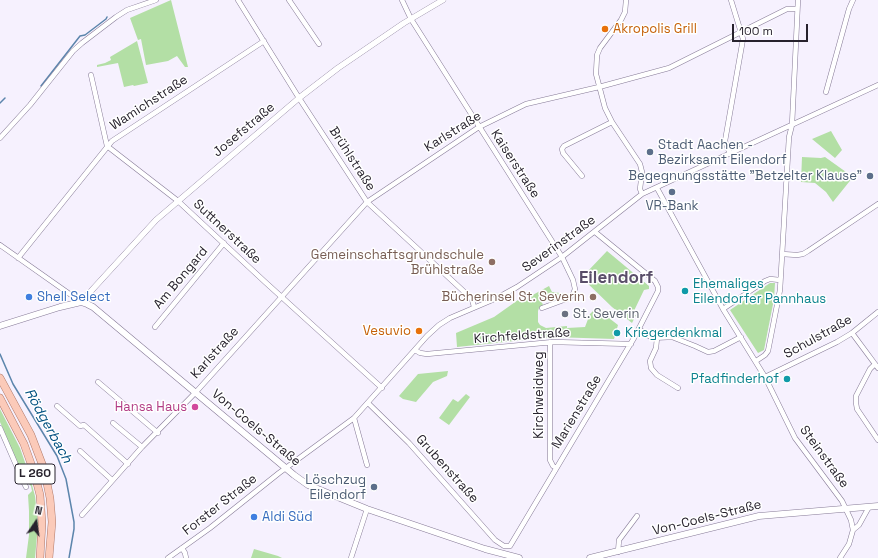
<!DOCTYPE html>
<meta charset="utf-8">
<style>
body{margin:0}
#map{position:relative;width:878px;height:558px;overflow:hidden;background:#f6f1fe;font-family:"Space Grotesk",sans-serif}
canvas{display:block}
.north{position:absolute;left:16px;top:502px;width:40px;height:40px;-webkit-text-stroke:3px #fff;paint-order:stroke;rotate:13deg;font-size:11px;font-weight:700;line-height:16px;text-align:center;color:#27222d}
.north::after{content:'';display:block;margin:auto;width:14px;height:18px;background:#27222d;clip-path:polygon(50% 0,100% 100%,50% 72%,0 100%)}
.scale{position:absolute;left:732px;top:24px;width:76px;height:18px;box-sizing:border-box;border:2px solid #27222d;border-top:0;padding-left:5px;font-size:12px;line-height:14px;white-space:nowrap;color:#27222d;-webkit-text-stroke:3px #fff;paint-order:stroke}
</style>
<div id="map">
<canvas width="878" height="558"></canvas>
<div class="north">N</div>
<div class="scale">100 m</div>
</div>
<script>
const ctx = document.querySelector('canvas').getContext('2d');
ctx.lineJoin = 'round';
function fillPath(path, color) {
  ctx.fillStyle = color;
  ctx.fill(path, 'evenodd');
}
function shape(rows) {
  const path = new Path2D();
  for (const r of rows) {
    path.moveTo(r[0], r[1]);
    for (let i = 2; i < r.length; i += 2) path.lineTo(r[i], r[i + 1]);
  }
  return path;
}
function stroke(path, color, width, dash) {
  ctx.strokeStyle = color;
  ctx.lineWidth = width;
  ctx.lineCap = dash ? 'butt' : 'round';
  ctx.setLineDash(dash || []);
  ctx.stroke(path);
}
function drawText(font, color, halo, rows, align = 'center') {
  ctx.font = font + ' "Space Grotesk",sans-serif';
  ctx.lineWidth = 3;
  ctx.setLineDash([]);
  ctx.textBaseline = 'middle';
  ctx.strokeStyle = halo;
  ctx.fillStyle = color;
  for (const [text, x, y, turn = 0] of rows) {
    ctx.save();
    ctx.translate(x, y);
    ctx.rotate((+turn || 0) * Math.PI / 180);
    ctx.textAlign = isNaN(turn) ? turn : align;
    if (halo) ctx.strokeText(text, 0, 0);
    ctx.fillText(text, 0, 0);
    ctx.restore();
  }
}
fillPath(shape([
 [171,0,188,67,185,67,177,56,168,61,146,65,141,39,138,40,130,18],
 [137,41,148,83,134,86,133,85,124,87,118,63,97,67,97,65,105,63,111,60,110,57],
 [831,131,842,150,835,158,812,139],
 [802,157,821,158,825,157,853,177,833,202,826,192,815,183,801,182],
 [607,251,649,286,649,289,644,290,632,315,636,315,632,323,612,307,583,279,587,272],
 [770,283,775,283,774,299,764,350,758,353,730,310],
 [549,286,552,292,568,294,567,296,561,300,552,302,548,297,541,300,543,305,539,308,538,311,538,322,540,325,546,328,567,326,567,328,585,327,590,314,596,308,618,325,614,339,553,337,457,347,456,333,494,317,518,300,520,302],
 [448,371,447,376,433,382,416,402,403,399,399,396,418,374],
 [466,394,470,397,449,425,439,418,453,399,458,402],
 [0,409,20,448,29,474,35,496,38,524,35,558,26,558,29,535,29,511,28,495,32,491,31,486,24,479,0,422],
 [254,549,278,556,282,558,251,558]
]), '#b3dfa5');
stroke(shape([
 [41,86,80,36,85,35,106,19,107,17],
 [0,103,5,98],
 [0,354,13,384,57,456,66,479,74,522,74,529,69,558]
]), '#5c85ac', 1.5);
const minor = shape([
 [238,0,299,98,367,202,472,299,474,307],
 [289,0,319,44],
 [402,0,411,19,562,257,573,280,575,289,573,294,569,298,542,308],
 [626,0,625,12,621,20,600,48,597,55,596,74,605,108,612,122,640,164,642,172,640,189,642,194],
 [91,75,107,146,178,201,264,281,382,388],
 [826,92,849,9,853,0],
 [0,138,30,105,73,51,82,43,116,17,127,10,156,0],
 [730,154,725,141,743,39,731,0],
 [582,176,563,153,562,149,564,146,612,122],
 [657,188,723,309,765,377,795,438,842,501,851,520,853,530,849,544,840,558],
 [0,245,81,302],
 [782,254,797,255,803,254,808,251,878,204],
 [18,258,112,141,264,41],
 [723,309,765,281,770,279,780,280],
 [155,327,224,243],
 [639,329,652,338,672,337,695,346,708,352,714,351,741,337],
 [852,333,878,368],
 [657,338,656,348,650,361,651,368,657,375,678,388],
 [550,342,550,460,553,466,556,468],
 [415,350,420,353,427,354,553,342,631,344],
 [756,361,765,355,768,351,780,290,789,137,792,125,798,0],
 [875,364,870,369,856,396,856,403,857,409,878,440],
 [765,377,837,342,852,333,878,312],
 [98,382,158,433],
 [368,403,409,443,495,540,504,546,510,546,634,338,658,291,658,287,655,281,595,232],
 [57,406,80,426,84,425,128,464],
 [354,418,367,465],
 [113,423,142,447],
 [0,428,23,481,26,487],
 [80,451,112,480],
 [82,515,142,447,196,392,367,202,479,127,526,104,599,87,669,68,787,9,797,9],
 [853,530,859,525,869,507],
 [182,548,185,553,186,558],
 [618,552,619,540,637,516],
 [168,558,210,528,279,473,354,418,427,336,439,325,450,318,497,298,517,287,562,257,642,194,878,85],
 [351,558,367,509]
]);
const tertiary = shape([
 [81,302,156,220,299,98,338,68,404,23,443,0]
]);
const secondary = shape([
 [0,326,60,307,81,302,87,304,93,307,294,475,308,485,367,509,485,549,519,558],
 [590,558,759,516,878,506]
]);
const primary = shape([
 [0,378,31,435,44,469,50,498,52,522,49,558],
 [0,398,24,444,34,472,40,495,42,523,40,558]
]);
stroke(minor, '#867a97', 5.5);
stroke(tertiary, '#867a97', 6);
stroke(secondary, '#867a97', 7);
stroke(primary, '#af7869', 8);
stroke(minor, '#fff', 4.5);
stroke(tertiary, '#fff', 5.5);
stroke(secondary, '#fff', 6);
stroke(primary, '#fbcab9', 7);
for (const [x, y, r, color] of [
 [605,29,4,"#e8710a"],
 [650,152,4,"#5c6f8a"],
 [870,176,4,"#5c6f8a"],
 [672,192,4,"#5c6f8a"],
 [492,262,4,"#8d6e63"],
 [685,291,4,"#0f9aa8"],
 [29,297,4,"#3f7fe0"],
 [593,297,4,"#8d6e63"],
 [565,314,4,"#6b7280"],
 [419,331,4,"#e8710a"],
 [617,333,4,"#0f9aa8"],
 [787,379,4,"#0f9aa8"],
 [195,407,4,"#d1479c"],
 [374,487,4,"#5c6f8a"],
 [254,517,4,"#3f7fe0"]
]) {
  const dot = new Path2D();
  dot.arc(x, y, r, 0, 2 * Math.PI);
  ctx.fillStyle = color;
  ctx.fill(dot);
  stroke(dot, '#fff', 1.5);
}
for (const [x, y, w] of [
 [35,474,40]
]) {
  const box = new Path2D();
  box.roundRect(x - w / 2, y - 10, w, 20, 3);
  ctx.fillStyle = '#fff';
  ctx.fill(box);
  stroke(box, '#27222d', 1);
}
drawText('bold 12px', '#27222d', null, [
 ["L 260",35,474]
]);
drawText('13px', '#c56008', '#fff', [
 ["Akropolis Grill",613,29],
 ["Vesuvio",411,331,"right"]
], 'left');
drawText('13px', '#27222d', '#fff', [
 ["Wamichstraße",149,103,-33],
 ["Josefstraße",244,130,-40],
 ["Karlstraße",453,132,-32],
 ["Brühlstraße",352,159,57],
 ["Kaiserstraße",515,164,57],
 ["Suttnerstraße",227,232,43],
 ["Severinstraße",559,244,-36],
 ["Am Bongard",181,278,-50],
 ["Kirchfeldstraße",522,336,-4],
 ["Schulstraße",818,337,-29],
 ["Karlstraße",215,353,-48],
 ["Kirchweidweg",539,395,-90],
 ["Marienstraße",577,412,-59],
 ["Von-Coels-Straße",256,428,40],
 ["Steinstraße",824,457,54],
 ["Grubenstraße",447,469,48],
 ["Forster Straße",220,505,-38],
 ["Von-Coels-Straße",707,518,-14]
]);
drawText('13px', '#4e5e75', '#fff', [
 ["Stadt Aachen -",658,145,"left"],
 ["Bezirksamt Eilendorf",658,160,"left"],
 ["Begegnungsstätte \"Betzelter Klause\"",862,176],
 ["VR-Bank",672,206,"center"],
 ["Löschzug",366,480],
 ["Eilendorf",366,495]
], 'right');
drawText('13px', '#785e54', '#fff', [
 ["Gemeinschaftsgrundschule",484,255],
 ["Brühlstraße",484,270],
 ["Bücherinsel St. Severin",585,297]
], 'right');
drawText('13px', '#0d838f', '#fff', [
 ["Ehemaliges",693,284],
 ["Eilendorfer Pannhaus",693,299],
 ["Kriegerdenkmal",625,333],
 ["Pfadfinderhof",779,379,"right"]
], 'left');
drawText('13px', '#366cbe', '#fff', [
 ["Shell Select",37,297],
 ["Aldi Süd",262,517]
], 'left');
drawText('13px', '#5b616d', '#fff', [
 ["St. Severin",573,314]
], 'left');
drawText('13px', '#b23c85', '#fff', [
 ["Hansa Haus",187,407]
], 'right');
drawText('italic 14px', '#035180', '#fff', [
 ["Rödgerbach",48,426,61]
]);
drawText('bold 17px', '#594e69', '#fff', [
 ["Eilendorf",616,278]
]);
</script>
